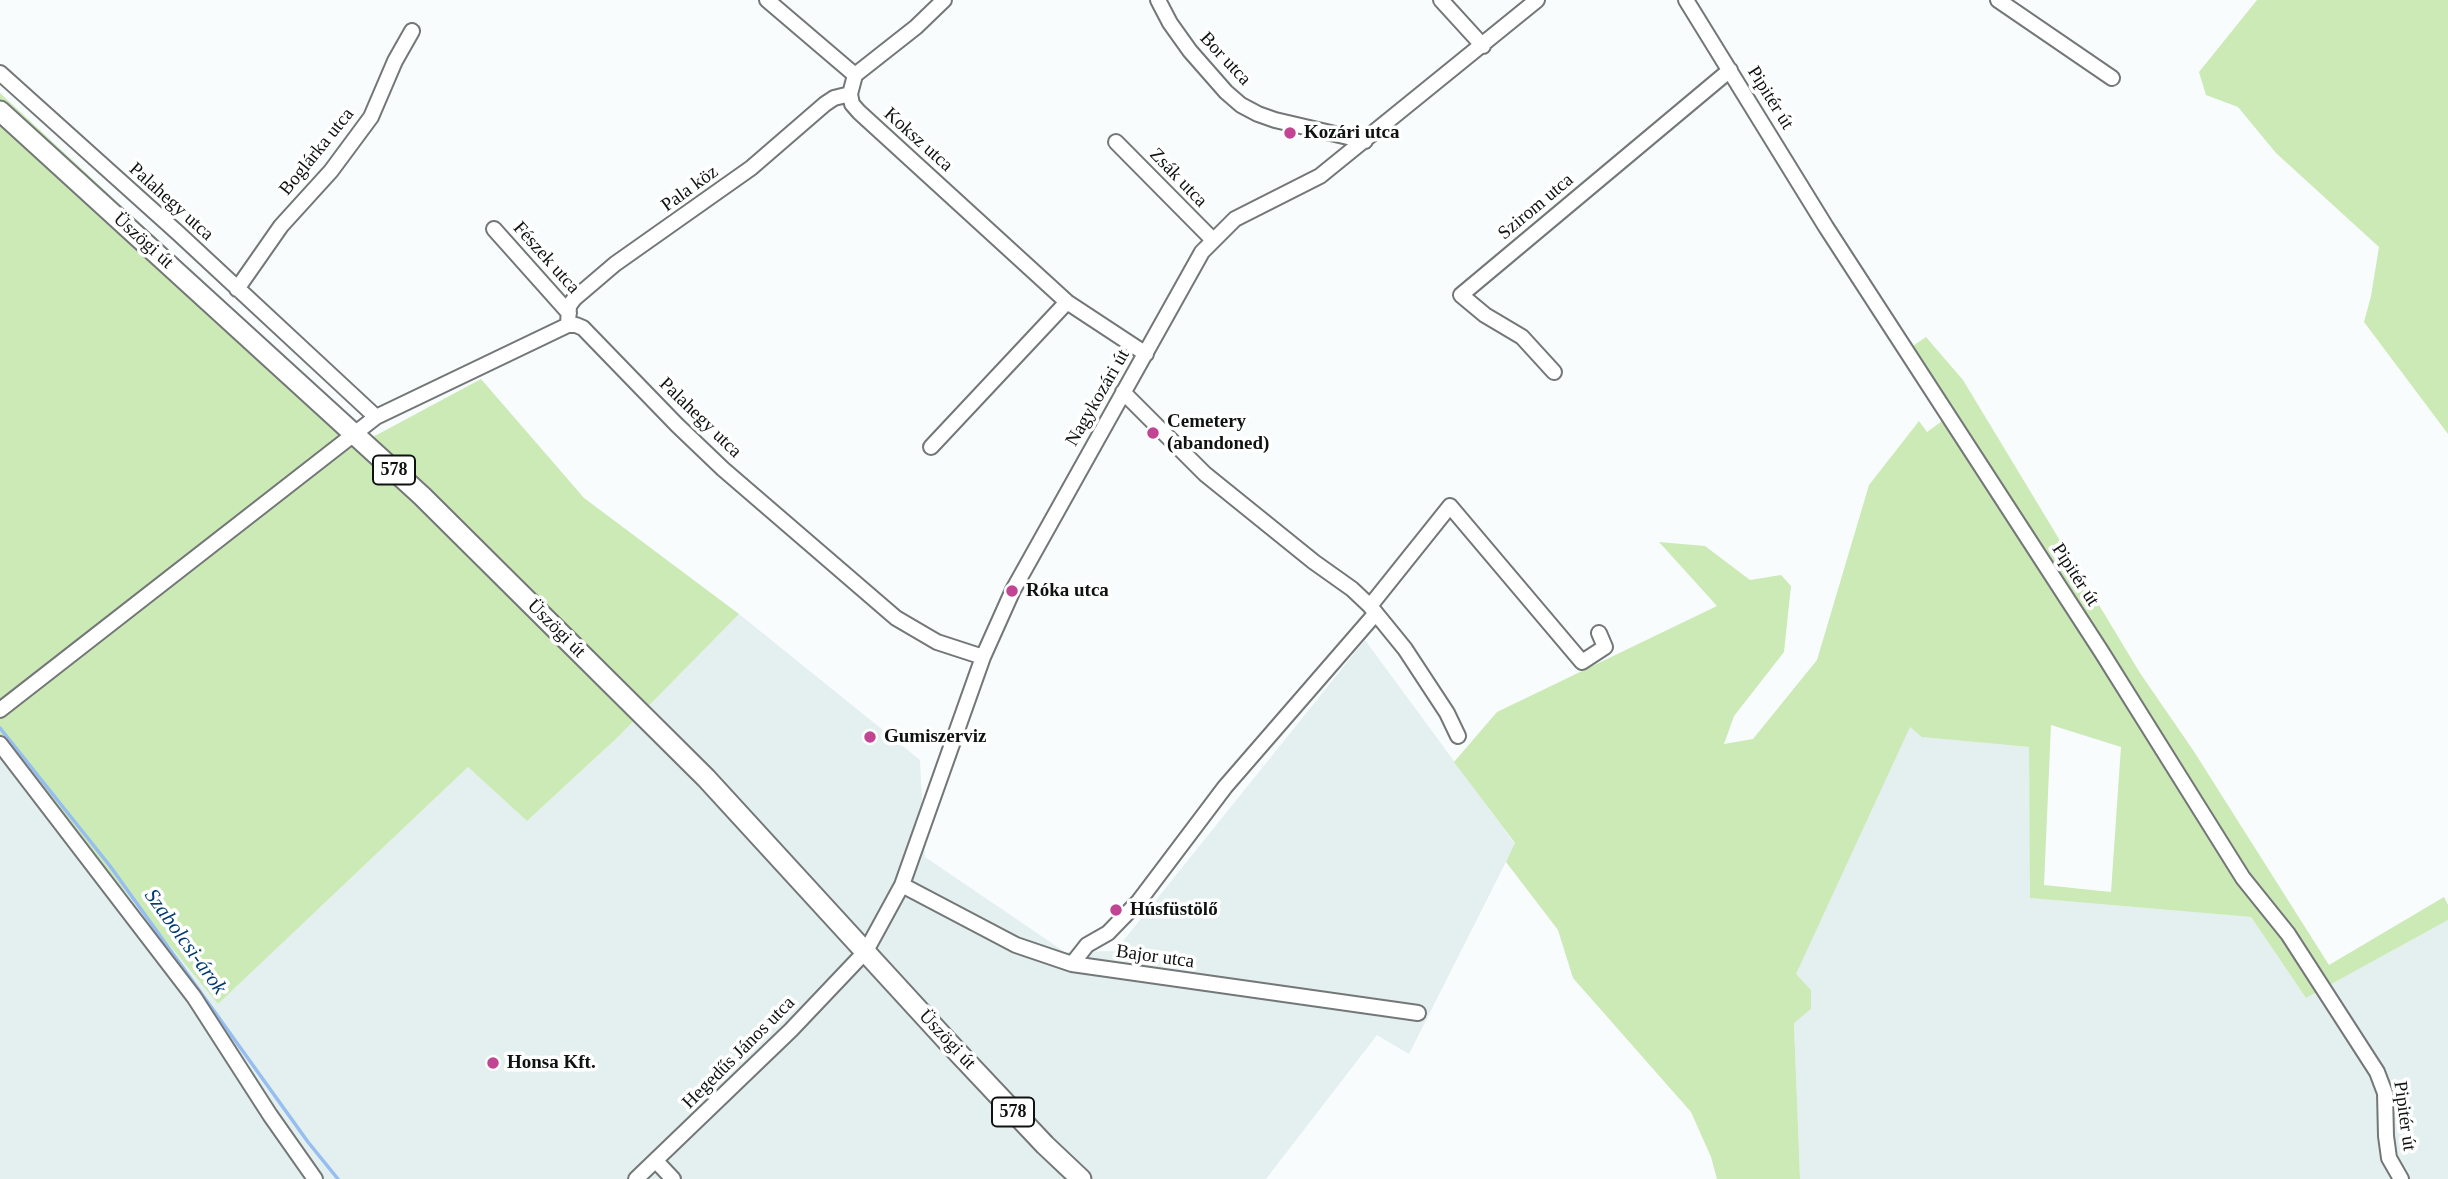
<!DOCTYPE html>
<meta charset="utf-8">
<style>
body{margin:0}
canvas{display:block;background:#f8fcfc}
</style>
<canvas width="2448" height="1179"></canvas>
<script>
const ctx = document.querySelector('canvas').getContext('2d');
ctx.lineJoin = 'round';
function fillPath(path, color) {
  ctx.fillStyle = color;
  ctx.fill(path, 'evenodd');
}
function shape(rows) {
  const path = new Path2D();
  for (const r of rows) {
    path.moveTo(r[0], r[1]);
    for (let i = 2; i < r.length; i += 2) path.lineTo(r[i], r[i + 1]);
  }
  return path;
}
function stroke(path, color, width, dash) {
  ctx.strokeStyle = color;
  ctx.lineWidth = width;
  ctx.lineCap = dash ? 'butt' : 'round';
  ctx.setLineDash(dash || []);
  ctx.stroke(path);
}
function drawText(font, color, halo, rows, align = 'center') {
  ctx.font = font + ' "Times New Roman",serif';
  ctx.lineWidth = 7;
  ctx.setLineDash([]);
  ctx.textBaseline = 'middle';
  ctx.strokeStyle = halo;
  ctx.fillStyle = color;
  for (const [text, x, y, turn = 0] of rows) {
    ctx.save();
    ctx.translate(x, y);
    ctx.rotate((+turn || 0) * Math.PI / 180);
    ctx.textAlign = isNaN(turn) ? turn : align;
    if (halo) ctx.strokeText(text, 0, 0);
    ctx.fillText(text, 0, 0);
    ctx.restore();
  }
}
fillPath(shape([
 [739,614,920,760,925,857,1065,952,1115,951,1365,640,1515,844,1409,1054,1377,1035,1266,1179,0,1179,0,740,218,1004,468,767,527,821,619,736],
 [1910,726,1923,737,2029,747,2031,898,2251,917,2306,998,2448,920,2448,1179,1800,1179,1794,1022,1811,1009,1811,990,1795,975]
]), '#e3f0ef');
fillPath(shape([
 [2257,0,2448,0,2448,434,2364,322,2371,296,2379,247,2276,153,2238,107,2206,95,2199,72],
 [0,93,371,438,481,379,584,498,739,614,619,736,527,821,468,767,218,1004,0,740],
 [1926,337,1963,380,2140,673,2193,750,2329,965,2444,897,2448,905,2448,920,2306,998,2251,917,2030,898,2029,747,1922,737,1910,727,1796,974,1811,990,1811,1009,1794,1023,1800,1179,1717,1179,1711,1157,1691,1112,1573,978,1558,930,1506,862,1515,843,1454,762,1497,712,1717,606,1659,542,1705,546,1750,580,1781,575,1791,586,1784,652,1734,716,1724,744,1753,739,1817,660,1869,485,1919,421,1927,432,1945,419,1901,354],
 [2051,725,2121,747,2111,892,2044,885]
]), '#cbeab6');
stroke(shape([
 [0,728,110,866,308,1142,338,1179]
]), '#97bef0', 3.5);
const minor = shape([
 [767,0,855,75,850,94,852,104,859,112,1067,302,1146,354],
 [1158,0,1170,23,1190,51,1226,92,1241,105,1258,114,1275,120,1365,141],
 [1441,0,1483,46],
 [1686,0,1826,227,2101,651,2243,878,2288,934,2377,1072,2385,1093,2386,1136,2389,1158,2401,1179],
 [1998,0,2112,78],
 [0,73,178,233,376,417],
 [855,75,916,27,944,0],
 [1116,142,1213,240],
 [494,229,569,313],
 [237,289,281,226,331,171,371,117,395,61,412,31],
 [568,325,569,306,574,299,615,264,751,168,825,104,834,98,850,94],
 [1554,372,1522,337,1485,315,1461,295,1730,70],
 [1123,392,1205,474,1314,562,1352,589,1370,606],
 [931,447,1067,302],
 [0,710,376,417,568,325,576,325,583,328,677,425,723,469,896,618,937,642,983,657],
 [1458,736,1447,713,1405,649,1370,606,1450,506,1582,662,1605,647,1599,633],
 [0,744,194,997,270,1115,315,1179],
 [902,885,1016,945,1072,964,1418,1013],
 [1072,964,1087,945,1108,933,1139,901,1225,787,1376,613],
 [656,1161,673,1179],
 [636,1179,791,1030,866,951,902,885,983,657,1013,590,1202,252,1235,219,1320,176,1537,0]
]);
const major = shape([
 [0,111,422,496,706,778,948,1042,1045,1145,1081,1179]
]);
stroke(minor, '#747777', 18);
stroke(major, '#747777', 23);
stroke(minor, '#fff', 14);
stroke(major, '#fff', 19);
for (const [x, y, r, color] of [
 [1290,133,7,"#c24594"],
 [1153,433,7,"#c24594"],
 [1012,591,7,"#c24594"],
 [870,737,7,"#c24594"],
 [1116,910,7,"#c24594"],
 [493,1063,7,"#c24594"]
]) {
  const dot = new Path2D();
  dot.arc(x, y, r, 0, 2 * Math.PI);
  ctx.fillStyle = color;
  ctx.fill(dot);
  stroke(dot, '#fff', 2.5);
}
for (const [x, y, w] of [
 [394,470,42],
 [1013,1112,42]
]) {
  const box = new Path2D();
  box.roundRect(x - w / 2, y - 14.5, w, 29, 5);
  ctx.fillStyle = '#fff';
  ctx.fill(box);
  stroke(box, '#101111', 2);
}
drawText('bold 18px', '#101111', null, [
 ["578",394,470],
 ["578",1013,1112]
]);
drawText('19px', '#101111', '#fff', [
 ["Bor utca",1225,59,47],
 ["Pipitér út",1770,98,58],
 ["Koksz utca",918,140,42],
 ["Boglárka utca",317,152,-51],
 ["Zsák utca",1178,178,46],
 ["Pala köz",690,189,-36],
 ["Palahegy utca",171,202,42],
 ["Szirom utca",1536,207,-40],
 ["Üszögi út",143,241,42],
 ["Fészek utca",546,258,48],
 ["Nagykozári út",1098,398,-60],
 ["Palahegy utca",700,418,44],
 ["Pipitér út",2075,575,57],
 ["Üszögi út",556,629,45],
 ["Bajor utca",1155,957,8],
 ["Üszögi út",947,1040,47],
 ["Hegedűs János utca",739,1053,-45],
 ["Pipitér út",2404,1116,82]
]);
drawText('bold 19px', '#101111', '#fff', [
 ["Kozári utca",1304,133],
 ["Cemetery",1167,422],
 ["(abandoned)",1167,444],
 ["Róka utca",1026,591],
 ["Gumiszerviz",884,737],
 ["Húsfüstölő",1130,910],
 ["Honsa Kft.",507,1063]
], 'left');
drawText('italic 21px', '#003a73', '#fff', [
 ["Szabolcsi-árok",185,942,54]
]);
</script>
